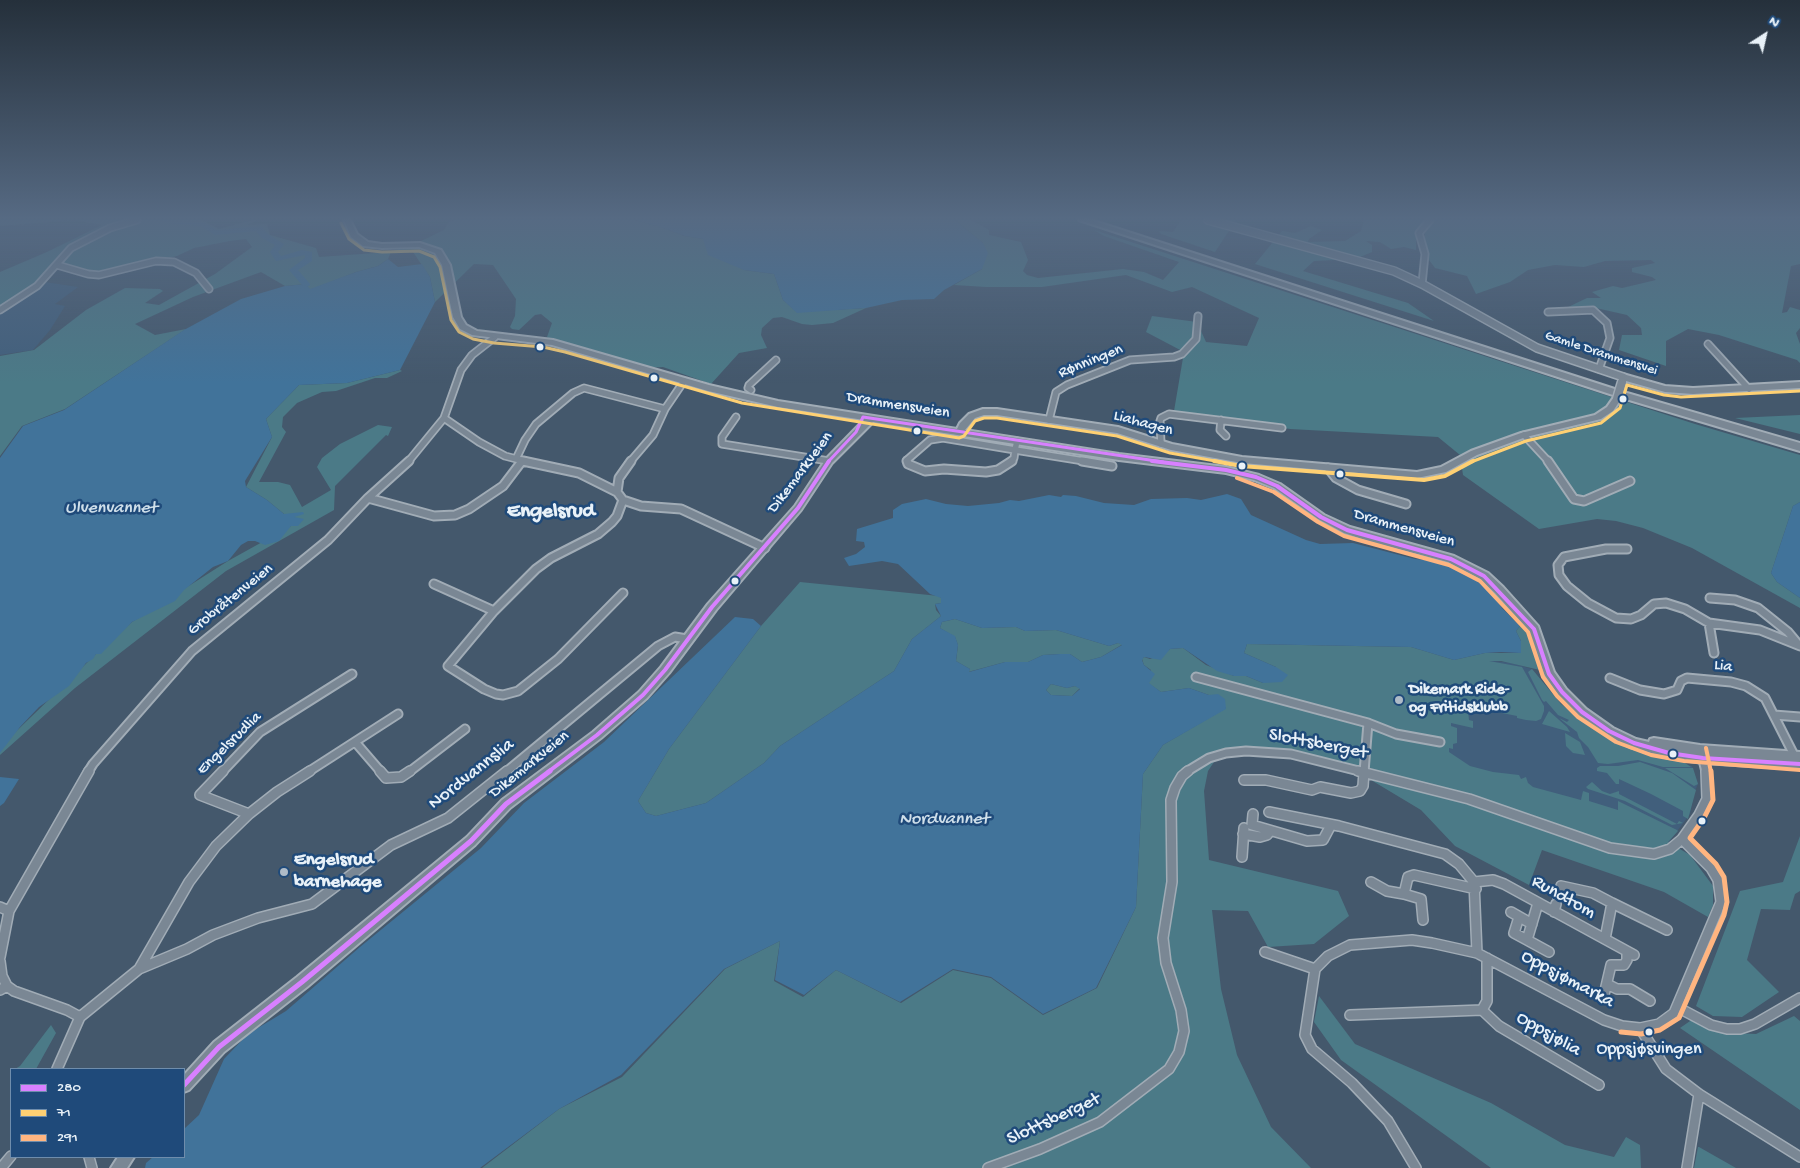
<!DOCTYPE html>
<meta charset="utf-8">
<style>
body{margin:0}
#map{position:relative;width:1800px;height:1168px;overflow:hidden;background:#44586c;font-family:"Gochi Hand",sans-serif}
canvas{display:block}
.legend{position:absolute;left:10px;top:1068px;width:175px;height:90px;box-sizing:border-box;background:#1f4a7a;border:1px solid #6f8dac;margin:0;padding:6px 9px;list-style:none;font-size:15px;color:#e8f1f8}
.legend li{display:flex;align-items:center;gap:10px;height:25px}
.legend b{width:25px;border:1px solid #6f8dac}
.north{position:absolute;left:1740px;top:10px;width:50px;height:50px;-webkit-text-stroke:4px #1f4a7a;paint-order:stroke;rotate:35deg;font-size:14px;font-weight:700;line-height:20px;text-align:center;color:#e8f1f8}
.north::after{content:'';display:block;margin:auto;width:18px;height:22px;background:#e8f1f8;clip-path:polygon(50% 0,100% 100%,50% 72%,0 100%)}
</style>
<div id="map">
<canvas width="1800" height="1168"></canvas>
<ul class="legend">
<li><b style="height:6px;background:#d880ff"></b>280</li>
<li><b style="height:6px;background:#fed073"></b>71</li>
<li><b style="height:6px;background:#ffb580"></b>291</li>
</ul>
<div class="north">N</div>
</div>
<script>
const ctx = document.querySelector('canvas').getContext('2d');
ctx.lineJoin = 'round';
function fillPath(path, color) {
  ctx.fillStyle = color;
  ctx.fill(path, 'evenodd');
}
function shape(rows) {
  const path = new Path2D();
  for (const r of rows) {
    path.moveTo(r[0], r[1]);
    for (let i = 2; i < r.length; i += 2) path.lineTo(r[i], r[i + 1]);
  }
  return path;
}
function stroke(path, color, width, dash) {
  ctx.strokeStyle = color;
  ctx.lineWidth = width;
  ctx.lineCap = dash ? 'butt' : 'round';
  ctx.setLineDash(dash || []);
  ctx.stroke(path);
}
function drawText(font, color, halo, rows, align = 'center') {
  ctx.font = font + ' "Gochi Hand",sans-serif';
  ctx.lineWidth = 5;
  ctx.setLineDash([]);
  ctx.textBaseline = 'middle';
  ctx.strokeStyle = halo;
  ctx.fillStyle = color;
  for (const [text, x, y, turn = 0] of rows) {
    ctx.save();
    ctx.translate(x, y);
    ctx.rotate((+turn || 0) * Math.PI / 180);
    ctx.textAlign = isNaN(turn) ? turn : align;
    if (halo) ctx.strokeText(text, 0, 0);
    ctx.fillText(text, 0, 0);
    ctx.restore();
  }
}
fillPath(shape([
 [45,282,78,287,55,304,65,306,50,330,33,350,0,355,0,312],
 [1485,660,1512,663,1532,669,1561,704,1598,732,1632,748,1692,766,1698,784,1694,793,1690,814,1669,842,1661,848,1448,766,1448,662]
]), '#415f7c');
fillPath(shape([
 [0,220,201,220,219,229,252,220,258,220,247,225,267,224,270,235,316,248,319,257,390,252,419,242,444,230,449,222,453,220,635,220,663,228,684,236,703,239,744,270,774,274,783,300,797,312,866,308,833,323,812,325,802,324,782,317,773,318,762,328,761,335,767,348,739,353,711,384,663,367,644,368,552,344,547,337,552,323,541,314,535,315,519,330,512,329,510,327,515,316,516,299,493,265,474,264,435,302,430,277,413,252,391,252,388,259,378,266,356,272,310,290,306,284,285,286,261,272,193,297,135,324,155,335,186,329,65,409,22,426,0,456,0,356,34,350,86,310,125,288,160,289,163,291,145,303,159,305,215,274,252,247,246,239,230,241,194,248,177,256,133,265,104,273,89,272,60,264,37,283,0,308,0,272,47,252,102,225,74,220,0,226],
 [955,220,971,220,989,230,989,235,1021,242,1028,260,1023,271,1027,275,1038,278,1123,269,1144,272,1163,280,1179,262,1104,236,1094,230,1695,424,1800,455,1800,502,1793,506,1771,573,1777,582,1800,598,1800,608,1692,548,1643,528,1616,521,1597,519,1539,529,1463,475,1460,455,1438,437,1290,429,1174,411,1184,352,1146,332,1152,316,1197,322,1206,342,1247,346,1259,318,1192,287,1172,292,1126,275,1042,287,986,287,954,285,982,269,983,243],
 [1181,220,1236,220,1215,252,1161,234,1159,231,1173,232],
 [1364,220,1426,220,1416,232,1416,250,1404,247,1391,249,1380,242,1366,241,1372,245,1372,252,1355,259,1314,261,1303,271,1408,303,1434,321,1255,264,1282,231,1295,233,1311,226,1322,230,1309,239,1308,242,1345,241,1361,231],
 [1433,220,1800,220,1800,264,1791,266,1782,313,1787,312,1790,307,1800,310,1800,328,1796,333,1800,344,1800,363,1797,360,1719,335,1688,329,1666,341,1666,366,1619,350,1622,335,1642,335,1641,328,1627,315,1596,308,1564,309,1587,298,1601,298,1592,292,1613,286,1622,288,1656,280,1652,277,1632,272,1632,268,1655,263,1651,260,1605,261,1584,267,1555,265,1528,270,1510,282,1476,294,1467,276,1435,268,1429,260,1424,238,1426,230],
 [400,370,402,371,387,378,375,378,336,391,322,392,297,403,283,417,282,427,286,432,259,482,278,482,290,485,302,507,331,490,317,467,322,458,340,444,378,425,392,427,388,436,386,435,335,486,334,510,226,571,75,688,0,755,0,747,96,654,132,622,228,561,291,526,284,514,267,500,246,487,272,437,266,419,299,385,347,383],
 [1800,415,1800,434,1735,418],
 [800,582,939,596,941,598,941,603,935,604,936,610,941,616,912,639,894,671,780,746,764,763,706,803,656,816,646,813,638,801,669,749,761,626],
 [955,619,982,628,1016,627,1025,631,1056,630,1109,646,1118,643,1123,644,1101,657,1082,662,1070,654,1060,654,1043,655,1028,662,1005,662,968,672,970,669,956,661,958,645,955,637,940,628,942,622],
 [1520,626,1523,626,1529,635,1540,670,1501,661,1489,661,1522,667,1544,706,1544,711,1541,719,1536,721,1526,720,1517,718,1517,716,1452,703,1453,706,1468,710,1469,720,1473,721,1473,728,1451,723,1451,726,1457,728,1457,743,1453,744,1453,749,1449,748,1449,752,1470,766,1493,772,1519,775,1521,779,1526,777,1528,783,1533,787,1581,800,1583,791,1589,793,1589,801,1618,810,1618,801,1677,830,1678,831,1668,842,1690,855,1713,886,1713,905,1708,917,1664,892,1542,850,1529,885,1455,846,1421,810,1371,780,1315,764,1275,756,1247,754,1229,756,1214,762,1208,771,1204,791,1209,860,1338,891,1349,916,1314,944,1268,947,1248,911,1212,910,1221,989,1237,1055,1271,1127,1311,1168,482,1168,559,1109,622,1077,725,969,780,941,774,981,803,997,836,970,901,1003,953,970,991,978,1043,1015,1097,988,1136,907,1143,774,1163,745,1226,708,1209,695,1189,688,1161,692,1148,683,1151,670,1144,665,1142,659,1144,657,1150,659,1165,653,1170,649,1183,648,1206,665,1234,676,1246,676,1263,683,1276,667,1244,653,1247,644,1411,647,1454,660,1485,653,1521,653,1521,641,1516,631],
 [1532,669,1561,704,1598,732,1632,748,1685,763,1691,767,1663,767,1638,760,1608,764,1598,763,1588,747,1579,738,1577,732,1559,718,1567,722,1569,720,1558,715,1546,701,1544,702,1542,700,1528,672],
 [1051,684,1067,688,1075,686,1080,688,1072,696,1051,695,1046,690],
 [1549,711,1567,727,1570,732,1542,724],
 [1565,733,1580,742,1585,755,1573,753,1566,746],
 [1640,762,1672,773,1696,790,1688,819,1683,816,1683,811,1651,794,1619,779,1619,784,1616,784,1607,773,1597,771,1597,768,1600,766,1618,766],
 [1665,768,1693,768,1698,784,1694,786],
 [1592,782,1602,791,1610,794,1619,791,1619,794,1677,824,1679,821,1683,823,1672,825,1625,801,1588,789,1586,787],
 [1800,836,1800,891,1795,894,1790,910,1761,909,1747,960,1779,992,1742,1017,1713,1016,1696,1006,1740,891,1783,882],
 [1319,996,1355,1044,1491,1103,1565,1145,1614,1157,1626,1137,1640,1145,1641,1168,1491,1168,1341,1060,1314,1022],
 [1794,1016,1800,1021,1800,1110,1680,1028,1693,1019,1712,1029,1734,1033,1756,1034],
 [51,1025,56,1033,36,1069,15,1069,20,1066],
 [1698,1147,1699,1147,1736,1168,1694,1168]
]), '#4b7a87');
fillPath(shape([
 [635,220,955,220,983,243,988,253,982,269,944,290,934,299,902,300,866,308,797,313,783,300,774,274,744,270,708,255,703,239,685,236,663,228],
 [388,259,398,267,422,264,430,277,435,302,400,370,347,383,299,385,266,419,272,437,245,481,246,487,267,500,284,514,303,512,304,514,294,517,304,519,298,526,291,526,279,541,265,545,255,541,248,541,241,545,228,561,213,567,184,590,175,601,132,622,101,654,96,654,93,659,86,663,69,686,39,707,20,727,0,753,0,458,23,426,64,410,184,330,241,299,285,286,306,284,310,289,356,272,378,266],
 [1227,494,1241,499,1251,515,1306,540,1320,544,1353,543,1415,559,1435,561,1456,569,1476,580,1495,596,1502,608,1520,626,1516,631,1521,641,1521,653,1501,652,1485,653,1454,660,1411,647,1247,644,1244,653,1276,667,1288,675,1282,682,1263,683,1246,676,1234,676,1217,671,1183,648,1170,649,1161,660,1144,657,1142,660,1144,665,1155,674,1149,683,1161,692,1189,688,1209,695,1218,694,1225,699,1226,709,1163,745,1143,774,1136,907,1096,988,1043,1014,991,977,953,969,900,1002,836,970,804,995,775,980,780,941,724,969,621,1075,559,1109,480,1168,145,1168,146,1163,153,1157,184,1157,184,1129,199,1115,224,1059,248,1034,286,1011,360,947,481,848,524,803,604,742,735,617,753,619,761,626,669,749,638,801,646,813,656,816,706,803,764,763,780,746,894,671,912,639,941,616,935,604,941,603,941,598,930,594,898,564,882,561,849,566,844,558,856,554,865,547,864,542,856,541,857,529,893,518,893,510,902,504,926,499,946,504,968,506,999,503,1010,500,1019,501,1049,495,1061,497,1063,495,1076,496,1104,503,1134,505,1151,499,1187,498,1201,500],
 [955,619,982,628,1016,627,1025,631,1056,630,1109,646,1118,643,1122,645,1101,657,1082,662,1070,654,1060,654,1043,655,1028,662,1005,662,969,672,970,669,956,661,958,645,955,636,940,628,942,622],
 [1051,684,1067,688,1075,686,1080,689,1072,696,1051,695,1046,690],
 [1800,502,1800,598,1777,582,1771,573,1793,506],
 [0,777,19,779,4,803,0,806]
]), '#41739a');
fillPath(shape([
 [161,220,203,222,217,230,261,226,268,234,284,244,278,252,281,256,302,250,312,252,312,261,298,270,310,284,309,286,303,286,289,270,305,258,305,255,276,261,270,252,275,245,262,238,256,231,215,235,201,226,165,223,161,220]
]), '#41739a');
const minorFar2 = shape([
 [57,265,88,274,99,275,156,261,174,262,196,273,209,289],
 [1422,284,1425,254,1419,233,1430,220],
 [0,310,37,286,71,248,110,228,137,220],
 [1548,312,1593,310,1607,323,1610,338,1599,369],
 [1708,344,1749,389],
 [751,390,748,388,749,385,776,360],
 [736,417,722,437,722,444,829,461],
 [444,418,479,442,505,456,528,462],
 [1049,420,1056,392,1067,385,1130,360,1174,357,1182,354,1196,339,1198,316],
 [1221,420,1220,430,1226,436],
 [1524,435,1549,462],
 [1161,444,1160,421,1161,418,1169,414,1282,428],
 [1015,450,1090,462],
 [1015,450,1017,441],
 [516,459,525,440,536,424,573,393,584,388,665,409],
 [408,462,444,418,461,370,472,355,495,337],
 [630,462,653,435,665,409,684,381],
 [908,462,907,460,930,440,943,438,1015,450],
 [1010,462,1014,458,1015,450]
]);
const minorFar1 = shape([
 [523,461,579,473,617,492],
 [907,461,908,464,925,471,944,469,986,472,998,470,1012,461],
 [1082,461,1112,466],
 [1548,461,1574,499,1584,501,1630,481],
 [1328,468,1336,478,1358,490,1406,504],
 [368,498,434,516,455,515,469,509,503,486,522,461],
 [623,500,641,506,681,509,765,548],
 [1627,549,1606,549,1564,557,1558,565,1559,575,1567,586,1588,603,1616,618,1631,619,1641,615,1654,604,1666,603,1685,609,1709,623,1760,630,1800,646],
 [434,584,494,611],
 [623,593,558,659,518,691,503,695,496,694,484,689,448,666,494,611,536,569,551,558,598,534,612,522,617,516,623,500,617,492,619,478,631,461],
 [1710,598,1735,600,1758,608,1788,632,1798,644],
 [1709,623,1714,653],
 [1196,677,1368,723,1396,734,1440,742],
 [1610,678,1640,690,1664,694,1677,690,1681,681,1687,678,1731,682,1746,686,1765,698,1796,759],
 [1774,715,1800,717],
 [356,743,381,772],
 [1702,756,1706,772],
 [88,772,93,764,192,651,328,540,368,498,409,461],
 [222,772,260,732,352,674],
 [308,772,398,714],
 [409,772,465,729],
 [506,772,658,646,675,637,687,639],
 [1186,772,1209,758,1226,753,1246,751,1291,754,1363,772],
 [1364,772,1368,723]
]);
const minor = shape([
 [223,771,200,795,249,814],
 [380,771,386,778,401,777,410,771],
 [1358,771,1469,799,1610,848,1654,854,1670,849,1682,839,1699,815,1707,799,1706,771],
 [1244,780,1266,780,1312,790,1320,787,1351,793,1360,791,1363,786,1364,771],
 [1269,812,1339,826,1445,854,1459,864,1474,882,1477,953],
 [1253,814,1252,825,1307,841,1323,840,1331,825],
 [1243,834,1260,837,1267,835,1270,831],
 [1242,857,1244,828],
 [1371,882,1387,891,1404,894,1408,877,1414,875,1476,889],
 [1474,882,1493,880,1504,884,1634,955],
 [1404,894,1421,899,1423,920],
 [1558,897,1561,886,1593,893,1612,903],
 [0,907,9,911],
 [1511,912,1532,924],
 [1554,912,1556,904],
 [1519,917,1514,933,1527,940,1538,903],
 [1605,939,1612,903,1667,930],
 [1527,940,1549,952],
 [1265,952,1315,969],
 [0,957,9,911,89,771],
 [0,961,2,976,7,986,14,991,67,1010,80,1017],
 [139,969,189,882,216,846,249,814,277,792,310,771],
 [1607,984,1617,989,1630,989,1650,1001],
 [0,990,7,986],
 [1603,999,1611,965,1624,965,1627,960,1627,952],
 [1677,1007,1711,1025,1727,1029,1740,1029,1755,1024,1800,998],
 [1482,1010,1487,1001,1487,958],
 [1350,1015,1482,1010,1499,1026,1599,1085],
 [1640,1028,1666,1069,1699,1094,1800,1157],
 [57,1069,80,1017,139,969,187,949,213,935,258,918,312,904,391,845,448,818,507,771],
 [89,1157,92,1168],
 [1,1168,11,1156],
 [988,1168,1040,1149,1100,1122,1169,1069,1179,1052,1184,1031,1181,1010,1166,963,1163,938,1172,882,1171,800,1175,788,1182,776,1188,771],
 [1416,1168,1388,1121,1352,1083,1312,1049,1305,1035,1315,969,1328,956,1350,945,1412,940,1432,943,1477,953,1604,1020,1622,1026,1640,1028,1659,1024,1674,1013,1721,902,1718,880,1711,868,1682,839],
 [1687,1168,1699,1094]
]);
const tertiary = shape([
 [1208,220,1394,271,1422,284,1537,348,1623,377]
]);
const secondary = shape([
 [344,220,350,220,357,234,368,242,382,244,420,243,441,250,450,265,461,317,466,325,477,331,553,340,709,385,778,401,957,429,960,423,969,414,983,409,997,409,1118,427,1172,444,1242,457,1417,472,1441,467,1471,451,1521,433,1595,415,1607,407,1614,397,1620,397,1621,399,1613,411,1601,419,1526,437,1477,455,1446,472,1417,478,1242,463,1171,450,1117,433,997,415,984,415,975,418,965,430,1119,454,1226,467,1259,475,1280,484,1324,515,1350,527,1454,556,1488,573,1503,587,1538,626,1554,672,1566,689,1586,709,1613,728,1636,739,1649,742,1650,739,1654,738,1700,745,1800,752,1800,769,1703,763,1669,758,1630,747,1605,734,1578,715,1558,695,1544,674,1529,631,1495,593,1480,579,1448,562,1371,542,1344,533,1318,519,1274,488,1254,480,1226,473,1119,460,873,422,832,463,801,510,716,610,669,673,647,698,601,738,510,808,475,845,307,987,224,1052,189,1090,184,1092,184,1075,214,1042,297,977,467,837,502,800,593,732,639,692,661,667,708,604,795,506,826,459,864,420,778,407,708,391,552,345,472,335,460,329,453,317,442,265,435,253,419,247,382,248,363,246,351,237,344,220],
 [1623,374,1665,386,1693,388,1800,382,1800,388,1693,394,1665,392,1626,381,1625,384,1619,384,1619,377,1623,374],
 [118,1157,134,1157,127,1168,111,1168,118,1157]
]);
const motorway = shape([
 [1079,220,1091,220,1627,393,1800,443,1800,451,1619,397,1079,220]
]);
stroke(minorFar2, '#a1acb6', 9);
stroke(minorFar1, '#a1acb6', 11);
stroke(minor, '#a1acb6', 12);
stroke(tertiary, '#a1acb6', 10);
stroke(secondary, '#a1acb6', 4);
stroke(motorway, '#a1acb6', 4);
stroke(minorFar2, '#7a8794', 5.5);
stroke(minorFar1, '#7a8794', 7);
stroke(minor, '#7a8794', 9);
stroke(tertiary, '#7a8794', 7);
fillPath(secondary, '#7a8794');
fillPath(motorway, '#7a8794');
const secondaryBridge = shape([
 [1617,399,1622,382]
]);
stroke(secondaryBridge, '#a1acb6', 11, []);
stroke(secondaryBridge, '#7a8794', 8);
stroke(shape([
 [828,462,856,432,863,417,1163,462]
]), '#d880ff', 3);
stroke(shape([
 [1152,461,1226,470,1256,477,1277,486,1321,517,1347,530,1451,559,1484,576,1534,629,1549,674,1562,692,1582,712,1609,731,1634,743,1669,753,1703,758,1800,764],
 [548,772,597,735,643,695,665,670,712,607,798,508,829,461]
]), '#d880ff', 4);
stroke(shape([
 [184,1085,219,1047,302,982,471,841,506,804,550,771]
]), '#d880ff', 5);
stroke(shape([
 [341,223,349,239,364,250,382,252,419,251,434,257,440,267,451,320,459,332,473,339,494,343,543,347,565,352,742,403,959,438,964,436,975,421,984,418,997,418,1117,436,1170,453,1221,462],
 [1471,462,1526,441,1601,423,1620,408,1627,385,1664,395,1681,397,1800,391]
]), '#fed073', 3);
stroke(shape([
 [1214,461,1241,466,1424,480,1445,476,1473,461]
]), '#fed073', 4);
stroke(shape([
 [1237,478,1274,492,1318,522,1344,536,1449,565,1480,581,1528,632,1543,677,1557,696,1578,717,1616,742,1651,755,1684,761,1800,770],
 [1706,748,1711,772]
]), '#ffb580', 4);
stroke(shape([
 [1621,1032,1641,1034,1660,1030,1679,1018,1724,915,1727,902,1724,877,1716,864,1690,838,1704,818,1713,800,1711,771]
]), '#ffb580', 5);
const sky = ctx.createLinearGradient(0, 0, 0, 383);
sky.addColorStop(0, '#25303b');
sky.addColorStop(0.57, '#566a83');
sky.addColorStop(1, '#566a8300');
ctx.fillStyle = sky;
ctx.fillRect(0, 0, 1800, 383);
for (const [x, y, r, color] of [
 [540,347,4.5,"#e8f1f8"],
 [654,378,4.5,"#e8f1f8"],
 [1623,399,4.5,"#e8f1f8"],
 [917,431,4.5,"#e8f1f8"],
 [1242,466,4.5,"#e8f1f8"],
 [1340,474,4.5,"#e8f1f8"],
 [735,581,4.5,"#e8f1f8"],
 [1399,700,5,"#afbbc7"],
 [1673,754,4.5,"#e8f1f8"],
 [1702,821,4.5,"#e8f1f8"],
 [284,872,5,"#afbbc7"],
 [1649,1032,4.5,"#e8f1f8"]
]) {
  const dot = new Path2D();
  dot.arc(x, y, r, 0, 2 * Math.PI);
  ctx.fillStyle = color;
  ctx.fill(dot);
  stroke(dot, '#1f4a7a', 2);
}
drawText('14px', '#e8f1f8', '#1f4a7a', [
 ["Gamle Drammensvei",1601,354,18]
]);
drawText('16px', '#e8f1f8', '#1f4a7a', [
 ["Rønningen",1091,362,-22],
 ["Drammensveien",898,406,9],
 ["Liahagen",1143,424,15],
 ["Dikemarkveien",801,473,-53],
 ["Drammensveien",1404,529,16],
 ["Grobråtenveien",231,600,-39],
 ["Lia",1723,667,8],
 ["Engelsrudlia",230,744,-44],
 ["Dikemarkveien",530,765,-39]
]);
drawText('bold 16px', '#e8f1f8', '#1f4a7a', [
 ["Dikemark Ride-",1409,691],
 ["og Fritidsklubb",1409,709]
], 'left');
drawText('italic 18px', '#cfdfea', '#1f4a7a', [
 ["Ulvenvannet",111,509],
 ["Nordvannet",944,820]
]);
drawText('18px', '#e8f1f8', '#1f4a7a', [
 ["Oppsjøsvingen",1649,1050]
]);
drawText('19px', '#e8f1f8', '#1f4a7a', [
 ["Slottsberget",1318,745,11],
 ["Nordvannslia",472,775,-38],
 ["Rundtom",1563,898,29],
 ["Oppsjømarka",1567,980,28],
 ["Oppsjølia",1548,1035,30],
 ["Slottsberget",1054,1120,-25]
]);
drawText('bold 19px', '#e8f1f8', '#1f4a7a', [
 ["Engelsrud",294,861],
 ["barnehage",294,883]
], 'left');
drawText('bold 21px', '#e8f1f8', '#1f4a7a', [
 ["Engelsrud",551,513]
]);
</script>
